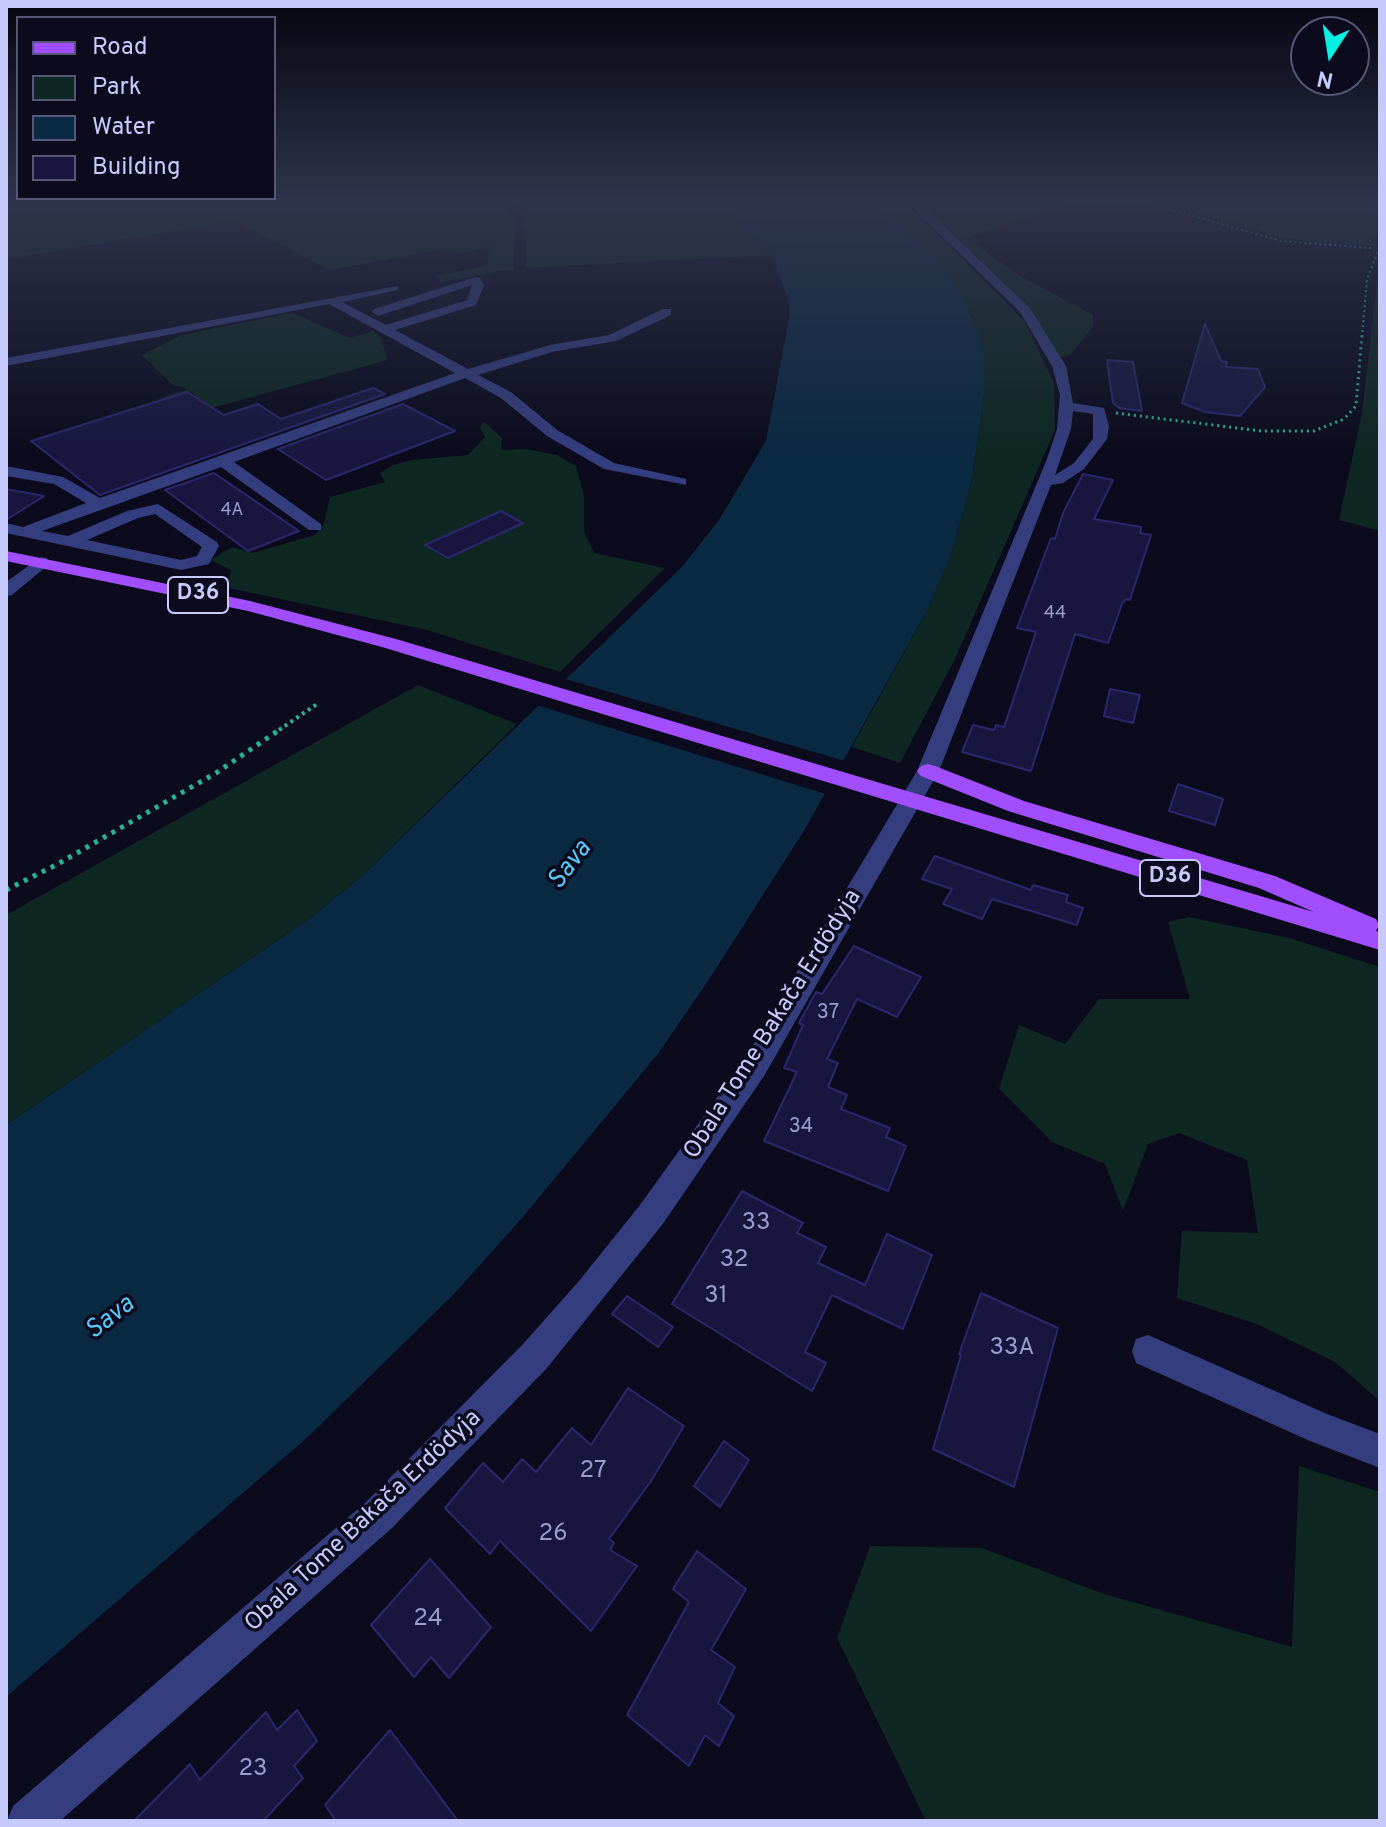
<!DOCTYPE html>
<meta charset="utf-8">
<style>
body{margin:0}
#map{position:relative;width:1386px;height:1827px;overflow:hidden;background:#0b0b1d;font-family:Overpass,sans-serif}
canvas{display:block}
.frame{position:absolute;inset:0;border:8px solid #c7caff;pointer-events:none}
.legend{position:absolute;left:16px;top:16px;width:260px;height:184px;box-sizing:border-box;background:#0b0b1d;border:2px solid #565777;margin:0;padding:10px 14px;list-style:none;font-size:24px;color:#c7caff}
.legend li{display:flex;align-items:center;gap:16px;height:40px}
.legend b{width:40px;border:2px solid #565777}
.north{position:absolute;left:1290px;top:16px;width:80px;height:80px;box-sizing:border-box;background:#0b0b1d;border:2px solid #565777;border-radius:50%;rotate:192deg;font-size:22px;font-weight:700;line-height:32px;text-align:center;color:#c7caff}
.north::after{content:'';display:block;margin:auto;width:28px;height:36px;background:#00f2e3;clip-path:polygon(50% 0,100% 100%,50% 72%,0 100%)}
</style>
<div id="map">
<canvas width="1386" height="1827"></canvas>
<div class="frame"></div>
<ul class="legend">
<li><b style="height:10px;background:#a04eff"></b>Road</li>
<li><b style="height:22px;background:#0e2722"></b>Park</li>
<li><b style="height:22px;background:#0a2942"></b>Water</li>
<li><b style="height:22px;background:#18163f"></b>Building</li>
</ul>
<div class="north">N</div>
</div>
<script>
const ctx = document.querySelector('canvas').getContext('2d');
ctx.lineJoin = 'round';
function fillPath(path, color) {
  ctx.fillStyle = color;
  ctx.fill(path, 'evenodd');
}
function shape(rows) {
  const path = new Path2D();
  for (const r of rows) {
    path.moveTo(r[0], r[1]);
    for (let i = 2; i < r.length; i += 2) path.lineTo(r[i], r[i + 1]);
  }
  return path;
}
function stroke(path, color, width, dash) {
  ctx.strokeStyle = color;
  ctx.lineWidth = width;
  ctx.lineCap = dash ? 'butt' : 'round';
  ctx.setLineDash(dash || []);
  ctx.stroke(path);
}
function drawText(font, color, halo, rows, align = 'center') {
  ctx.font = font + ' Overpass,sans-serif';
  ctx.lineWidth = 7;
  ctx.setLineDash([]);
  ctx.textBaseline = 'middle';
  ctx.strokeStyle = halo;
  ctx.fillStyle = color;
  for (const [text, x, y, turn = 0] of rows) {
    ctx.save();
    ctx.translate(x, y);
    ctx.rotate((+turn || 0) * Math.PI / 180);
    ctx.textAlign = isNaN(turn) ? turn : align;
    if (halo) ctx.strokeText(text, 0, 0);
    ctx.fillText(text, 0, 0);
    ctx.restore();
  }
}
fillPath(shape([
 [6,201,505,201,514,221,514,269,441,282,435,276,487,266,490,246,457,254,445,249,330,270,235,221,6,259],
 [515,201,720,201,771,255,526,268,526,219],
 [869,201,903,201,939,236,1025,322,1054,383,1055,430,955,659,900,763,852,747,929,607,952,552,972,480,984,394,984,355,972,316,940,263],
 [914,201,1078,201,966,238,1020,276,1093,315,1093,327,1070,355,1057,358,1008,290],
 [1152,201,1349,201,1380,206,1380,226,1373,246,1320,243,1289,239],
 [1377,284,1380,292,1380,531,1339,520,1362,413],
 [292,313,350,338,373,331,381,338,388,360,204,410,192,392,153,400,189,389,173,385,142,355,181,335],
 [483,421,502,438,501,450,526,449,557,455,576,466,584,496,584,531,594,553,665,568,560,672,427,630,224,587,232,571,211,560,232,547,252,553,315,535,324,523,330,497,385,482,380,473,393,465,412,460,468,455,485,437,480,428],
 [418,685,517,724,363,875,313,916,6,1125,6,915],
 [1189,917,1289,938,1380,967,1380,1401,1335,1362,1257,1324,1177,1298,1182,1231,1258,1233,1247,1160,1179,1133,1148,1144,1123,1211,1105,1164,1052,1142,999,1089,1019,1025,1065,1044,1099,999,1190,999,1168,922],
 [1299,1466,1380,1492,1380,1821,926,1821,837,1638,870,1546,982,1548,1101,1593,1292,1647]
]), '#0e2722');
fillPath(shape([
 [720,201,869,201,924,248,940,263,963,298,979,333,984,355,984,394,972,480,952,552,929,607,805,829,708,981,657,1055,522,1218,454,1294,309,1436,6,1697,6,1125,313,916,363,875,682,567,719,520,766,441,790,313,788,298,771,255]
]), '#0a2942');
fillPath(shape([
 [562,678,848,762,829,795,533,704]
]), '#0b0b1d');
const building = shape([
 [1205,324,1221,361,1227,362,1226,367,1258,369,1265,387,1240,416,1205,412,1182,403,1205,324],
 [1107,360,1133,362,1142,411,1119,408,1113,403,1107,360],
 [373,388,385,394,100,495,31,441,187,392,224,415,258,404,281,419,373,388],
 [403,404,455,431,326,480,278,449,403,404],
 [214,473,299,531,248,551,165,490,214,473],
 [1083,474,1113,480,1094,519,1141,527,1140,533,1151,535,1130,600,1126,599,1122,604,1108,643,1075,634,1031,771,962,752,973,725,994,730,996,725,1004,727,1036,632,1017,628,1051,538,1055,539,1063,513,1083,474],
 [6,489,44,496,6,520,6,489],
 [501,511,523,523,448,558,425,545,501,511],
 [1110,689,1140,695,1133,723,1104,716,1110,689],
 [1178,784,1223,799,1215,825,1169,811,1178,784],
 [935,856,1031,890,1033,885,1068,895,1066,902,1083,908,1077,925,992,899,982,919,943,904,952,889,922,879,935,856],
 [854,946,921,977,897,1017,857,999,827,1059,838,1063,828,1087,847,1095,841,1109,890,1128,886,1137,906,1146,888,1191,764,1141,797,1072,784,1068,803,1025,799,1023,816,992,822,994,854,946],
 [742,1191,803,1223,797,1233,826,1247,818,1263,865,1285,887,1234,932,1255,903,1329,832,1295,805,1352,826,1363,812,1391,672,1304,742,1191],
 [981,1293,1058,1328,1014,1487,933,1449,961,1355,959,1354,981,1293],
 [627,1296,673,1327,658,1347,612,1314,627,1296],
 [628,1388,684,1426,651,1481,609,1539,614,1543,610,1550,637,1566,591,1631,500,1541,490,1554,445,1508,483,1463,503,1482,522,1459,536,1472,572,1428,591,1445,628,1388],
 [724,1441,749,1460,720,1507,694,1486,724,1441],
 [697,1551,746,1589,711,1650,735,1667,718,1703,734,1716,719,1746,705,1735,689,1766,627,1715,689,1602,673,1589,697,1551],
 [430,1559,491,1627,449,1678,431,1657,414,1677,371,1625,430,1559],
 [297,1710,317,1741,294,1766,303,1778,263,1821,134,1821,190,1764,200,1780,266,1712,277,1730,297,1710],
 [390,1730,458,1821,336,1821,325,1805,390,1730]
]);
fillPath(building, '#18163f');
stroke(building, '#2a276c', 2);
stroke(shape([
 [1140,201,1281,241,1371,248],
 [1362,337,1367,279,1380,247]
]), '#28b293', 2, [2, 3]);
stroke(shape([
 [1116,413,1261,431,1314,431,1344,419,1356,406,1362,335]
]), '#28b293', 3, [2, 4]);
stroke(shape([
 [279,730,317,704]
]), '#28b293', 4, [3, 4]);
stroke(shape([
 [6,890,56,865,216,773,282,728]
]), '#28b293', 5, [4, 6]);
fillPath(shape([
 [906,201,917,201,1029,307,1066,366,1073,403,1104,408,1109,426,1107,439,1084,469,1063,483,1051,485,939,771,764,1076,662,1225,547,1368,392,1528,60,1821,7,1821,13,1806,366,1502,523,1344,579,1281,640,1205,744,1060,917,771,1047,459,1057,429,1060,395,1052,366,1020,312,906,201],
 [1073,411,1093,414,1093,439,1074,463,1055,475,1071,429,1073,411],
 [476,277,480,278,484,286,476,305,395,330,468,369,550,345,609,335,663,309,671,309,671,315,616,341,552,352,478,375,511,392,557,430,614,463,686,479,686,485,604,469,547,436,501,398,465,378,234,462,321,524,321,530,309,530,221,467,42,531,68,536,127,511,158,504,217,542,219,546,209,564,181,570,6,533,6,523,23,527,86,503,54,484,6,476,6,466,63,477,100,498,455,373,329,304,6,366,6,358,398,286,398,290,342,302,386,325,467,300,472,285,378,316,372,312,374,309,476,277],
 [155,514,202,547,197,556,181,560,87,540,138,518,155,514],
 [41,557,47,558,49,562,47,566,12,595,6,596,6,582,41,557],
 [1148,1335,1327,1414,1380,1434,1380,1468,1310,1441,1136,1363,1132,1351,1136,1339,1148,1335]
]), '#343d7e');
fillPath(shape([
 [6,551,250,601,396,639,1314,912,1259,888,1008,811,921,776,917,771,921,766,928,764,935,766,1024,801,1275,876,1376,919,1379,925,1376,931,1380,932,1380,950,382,647,248,611,6,561,6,551]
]), '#a04eff');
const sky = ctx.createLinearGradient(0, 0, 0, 457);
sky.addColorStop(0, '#060610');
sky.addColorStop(0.44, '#2e344c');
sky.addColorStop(1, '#2e344c00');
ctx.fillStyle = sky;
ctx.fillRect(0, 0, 1386, 457);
drawText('18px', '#9b9dcf', null, [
 ["4A",232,511],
 ["44",1055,614]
]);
drawText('20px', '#9b9dcf', null, [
 ["37",828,1014],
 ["34",801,1128]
]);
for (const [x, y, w] of [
 [198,595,60],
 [1170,878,60]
]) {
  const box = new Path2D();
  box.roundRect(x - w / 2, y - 18, w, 36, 6);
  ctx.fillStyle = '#0b0b1d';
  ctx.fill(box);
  stroke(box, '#c7caff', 2);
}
drawText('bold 22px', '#c7caff', null, [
 ["D36",198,595],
 ["D36",1170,878]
]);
drawText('24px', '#c7caff', '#0b0b1d', [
 ["Obala Tome Bakača Erdödyja",774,1025,-58],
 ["Obala Tome Bakača Erdödyja",364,1522,-43]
]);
drawText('24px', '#9b9dcf', null, [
 ["33",756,1224],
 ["32",734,1261],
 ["31",716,1297],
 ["33A",1012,1349],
 ["27",593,1472],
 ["26",553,1535],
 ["24",428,1620],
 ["23",253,1770]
]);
drawText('italic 26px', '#5cf', '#0b0b1d', [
 ["Sava",571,866,-53],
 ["Sava",111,1319,-38]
]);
</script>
